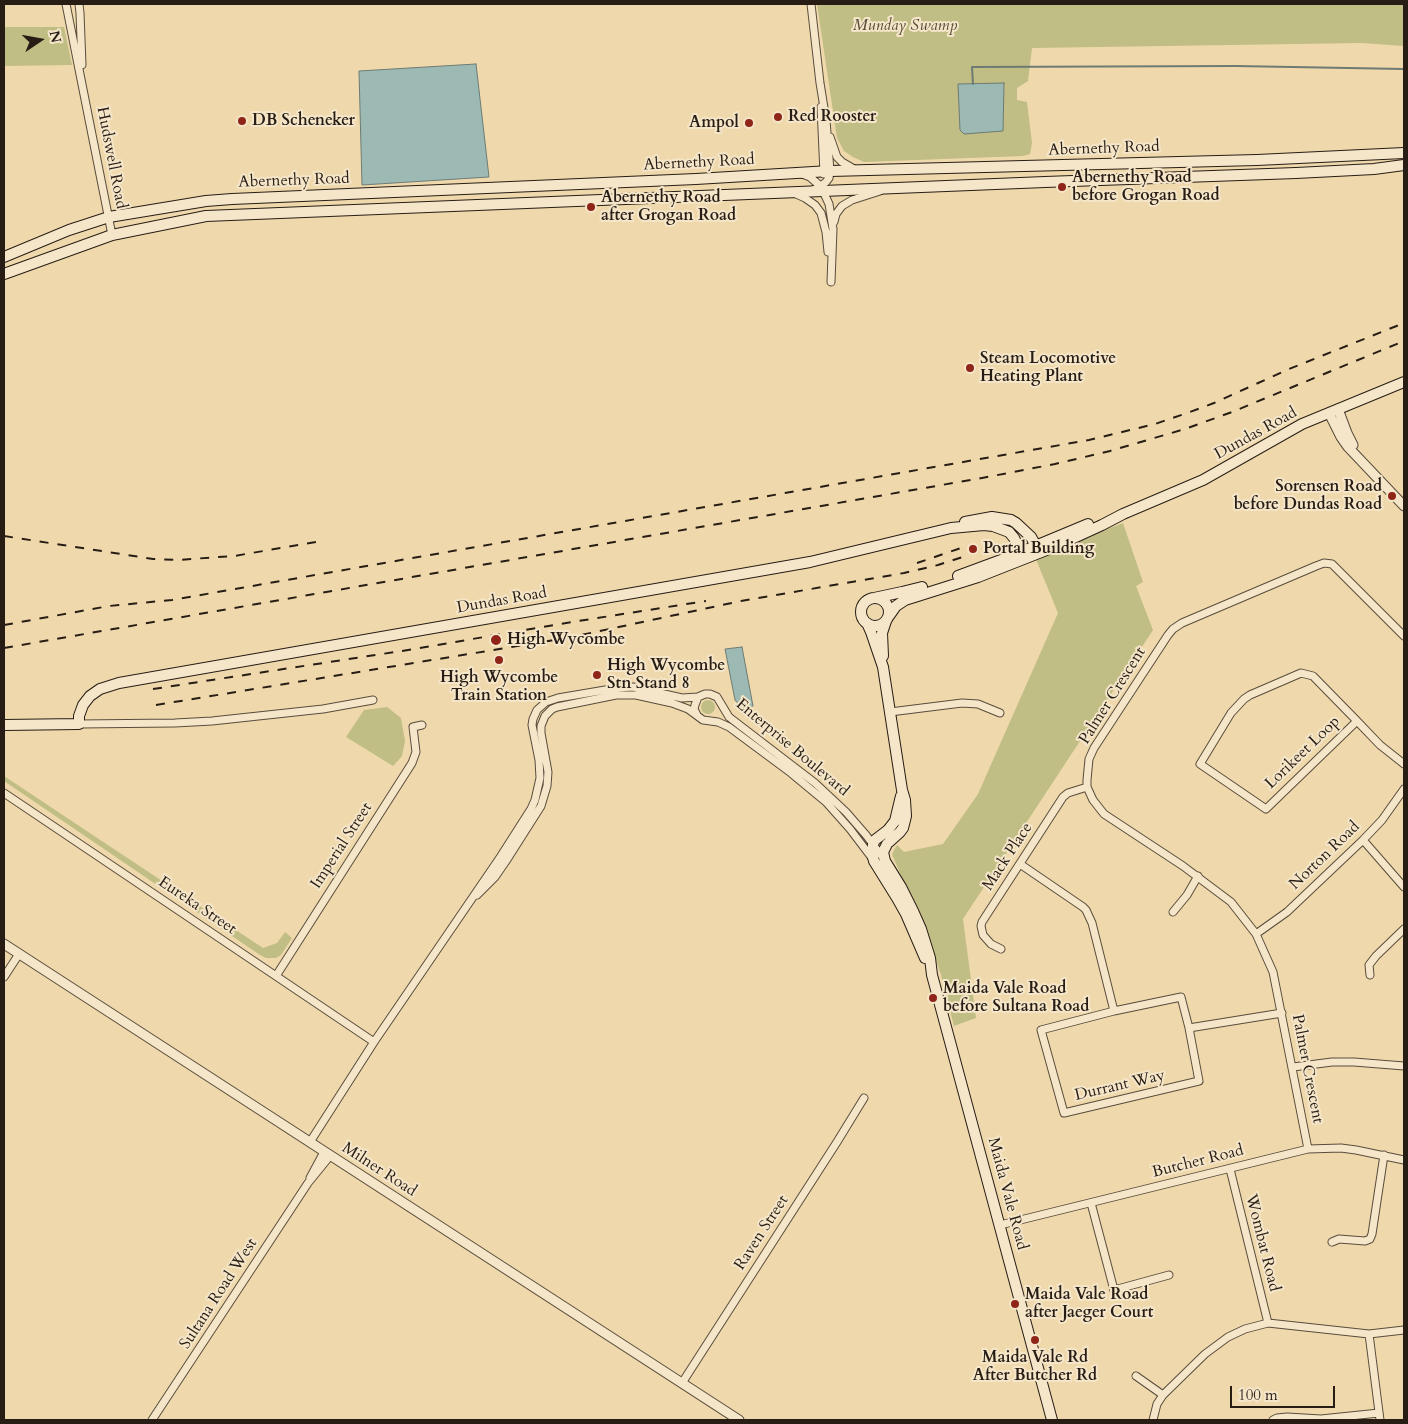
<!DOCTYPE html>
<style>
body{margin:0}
#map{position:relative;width:1408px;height:1424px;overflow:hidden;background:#efd9ac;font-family:Cardo,serif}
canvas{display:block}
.frame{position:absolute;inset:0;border:5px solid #271d15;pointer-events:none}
.north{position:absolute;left:15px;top:15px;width:50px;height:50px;-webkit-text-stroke:4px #f5e6c9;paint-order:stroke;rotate:78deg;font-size:14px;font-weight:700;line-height:20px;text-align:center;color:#271d15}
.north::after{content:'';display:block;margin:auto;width:18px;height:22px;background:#271d15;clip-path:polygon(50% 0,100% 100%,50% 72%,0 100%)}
.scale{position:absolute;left:1230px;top:1386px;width:105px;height:22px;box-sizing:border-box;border:2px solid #271d15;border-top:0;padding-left:6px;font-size:15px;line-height:18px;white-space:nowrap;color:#271d15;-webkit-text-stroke:4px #f5e6c9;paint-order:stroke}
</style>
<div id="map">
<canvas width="1408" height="1424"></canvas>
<div class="frame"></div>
<div class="north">N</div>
<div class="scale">100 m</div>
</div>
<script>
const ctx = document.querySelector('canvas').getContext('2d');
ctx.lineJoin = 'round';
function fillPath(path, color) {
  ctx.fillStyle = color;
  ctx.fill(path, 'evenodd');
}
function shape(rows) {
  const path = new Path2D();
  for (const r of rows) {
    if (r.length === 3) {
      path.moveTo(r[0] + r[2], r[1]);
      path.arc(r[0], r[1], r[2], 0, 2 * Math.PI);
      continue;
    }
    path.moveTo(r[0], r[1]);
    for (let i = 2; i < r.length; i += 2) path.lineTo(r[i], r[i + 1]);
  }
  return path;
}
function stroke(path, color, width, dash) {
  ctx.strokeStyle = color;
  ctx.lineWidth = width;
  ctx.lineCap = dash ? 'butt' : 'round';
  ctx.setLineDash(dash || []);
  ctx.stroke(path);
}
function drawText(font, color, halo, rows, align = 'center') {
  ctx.font = font + ' Cardo,serif';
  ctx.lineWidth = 4;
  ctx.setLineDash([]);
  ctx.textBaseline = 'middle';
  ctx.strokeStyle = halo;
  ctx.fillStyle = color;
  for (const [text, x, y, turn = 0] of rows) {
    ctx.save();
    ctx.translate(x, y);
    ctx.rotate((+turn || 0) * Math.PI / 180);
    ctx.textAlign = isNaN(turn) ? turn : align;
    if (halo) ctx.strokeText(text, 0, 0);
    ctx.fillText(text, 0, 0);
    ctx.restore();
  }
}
fillPath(shape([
 [817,4,1404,4,1404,46,1362,43,1032,48,1028,81,1017,88,1017,100,1027,102,1032,143,1030,154,1023,156,864,162,853,157,844,151,837,138],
 [4,27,64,27,72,65,4,66],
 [1123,523,1143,582,1136,586,1153,630,963,919,976,1018,954,1026,941,975,920,912,901,876,892,854,897,845,904,852,943,844,978,794,1058,613,1035,557],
 [708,707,7],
 [387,707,401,718,405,741,402,756,393,766,346,737,364,710],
 [4,776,263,948,277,943,285,932,292,938,281,955,276,958,266,958,260,955,4,781]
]), '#c0bd85');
const water = shape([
 [476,64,489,177,362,185,359,71,476,64],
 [1004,83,1003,131,964,134,960,130,958,84,1004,83],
 [742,647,753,706,747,708,741,707,735,700,725,649,742,647]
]);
fillPath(water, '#9cb9b3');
stroke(water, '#6d7b74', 1);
stroke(shape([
 [973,84,972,67,1236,66,1404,69]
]), '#6d7b74', 2);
const minor = shape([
 [66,4,112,235],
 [79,4,80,13,82,65],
 [811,4,820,83,826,120,830,171,829,178,826,182,818,188,813,190],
 [821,107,824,174],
 [830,137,837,157,842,162,854,169],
 [802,174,810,177,818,184,823,191,829,204,833,229,831,282],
 [796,194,805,198,815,205,821,213,826,232,828,252],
 [834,222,836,214,842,206,852,200,880,191],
 [890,712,962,703,978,704,1000,713],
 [697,715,694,709,695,705,698,697,705,694,710,694,717,697,729,717,815,783,846,812,866,835,884,859],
 [1357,721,1266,809,1200,764,1231,713,1244,699,1250,695,1301,673,1313,676,1357,721,1380,745,1404,764],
 [79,724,175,723,212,721,323,709,373,700],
 [4,793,374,1042],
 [1363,840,1404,887],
 [1020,864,1083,907,1086,910,1092,923,1114,1011],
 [477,895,495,877,506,861,541,806,547,786,548,772,541,733,541,726,545,716,552,709,557,707,616,695,636,695,672,703,688,709,703,720,718,722,729,727,791,773,826,802,850,829,872,858],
 [1173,912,1187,895,1198,876],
 [1256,934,1287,912,1363,840,1382,820,1404,789],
 [1001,949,991,944,983,935,981,926,982,922,1063,797,1068,793,1087,787],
 [1370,975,1369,965,1376,956,1404,929],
 [276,976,412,763,416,752,413,727,422,725],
 [4,977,19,954],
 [1181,997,1189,1028,1199,1081,1064,1113,1041,1030,1114,1011,1181,997],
 [1189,1028,1282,1013],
 [1293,1067,1332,1062,1354,1062,1404,1066],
 [310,1142,374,1042,501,856,531,809,535,800,540,778,539,760,532,725,533,719,537,710,546,702,558,698,617,688,633,687,682,698,698,697],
 [1308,1149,1273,972,1256,934,1231,902,1183,866,1104,814,1093,800,1087,787,1087,780,1089,759,1094,748,1168,635,1173,629,1182,623,1316,566,1324,563,1332,564,1404,636],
 [1230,1169,1268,1323],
 [310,1178,324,1152],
 [1091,1203,1114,1290,1169,1275],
 [1000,1225,1308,1149,1341,1148,1356,1150,1404,1160],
 [1332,1242,1339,1239,1365,1241,1370,1239,1372,1234,1384,1155],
 [1369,1334,1380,1420],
 [1136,1376,1163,1395],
 [682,1383,837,1142,864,1098],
 [152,1420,308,1183,330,1156],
 [1153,1420,1157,1404,1163,1395,1205,1354,1228,1337,1245,1329,1268,1323,1369,1334,1404,1330],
 [1273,1420,1277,1418,1287,1417,1321,1419,1379,1413]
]);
const tertiary = shape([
 [1338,409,1347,433,1353,445],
 [1329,413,1341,437,1348,447,1404,506],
 [4,944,739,1420]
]);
const secondary = shape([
 [4,257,69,230,109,217,206,201,232,199,696,179,830,171,1257,160,1404,153],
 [4,274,112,235,206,216,1045,182,1296,173,1374,169,1404,165],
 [965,522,992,517,1011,520,1016,523,1031,537,1036,546,1035,551],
 [958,576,1004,559,1088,524],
 [875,612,14],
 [874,598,902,592,922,587],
 [889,616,896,606,905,600,978,577,1054,547,1102,525,1123,514,1203,480,1302,424,1404,382],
 [867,623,871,632,883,667,902,790,905,800,906,816,903,828,900,832,889,842],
 [883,656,882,633,886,621],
 [4,725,79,724,79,716,83,705,90,696,100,689,119,683,810,562,951,528,984,525,993,526,1009,532,1014,538,1016,542,1016,550,1011,556],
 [901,796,895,821,888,830,875,840,873,844,872,853,874,861,897,898,906,914,925,958],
 [887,844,883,852,885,861,901,887,913,911,921,929,930,958,932,975,1052,1420]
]);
stroke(minor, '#594c3b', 9);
stroke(tertiary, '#594c3b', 11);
stroke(secondary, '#271d15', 12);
stroke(minor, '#f5e6c9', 7);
stroke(tertiary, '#f5e6c9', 9);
stroke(secondary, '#f5e6c9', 10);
stroke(shape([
 [4,536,153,559,177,560,234,556,322,541],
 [917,563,967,546],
 [4,625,109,606,172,600,1089,440,1155,424,1190,412,1214,403,1289,369,1404,323],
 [4,648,982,478,1055,464,1110,451,1185,429,1232,412,1404,341],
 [153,689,408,650,572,622,706,601],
 [156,705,567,638,741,601,904,573,938,565,969,555]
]), '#271d15', 2, [9, 9]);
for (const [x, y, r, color] of [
 [778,117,5,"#8f2418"],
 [242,121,5,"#8f2418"],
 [749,123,5,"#8f2418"],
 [1062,187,5,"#8f2418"],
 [591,207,5,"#8f2418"],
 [970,368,5,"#8f2418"],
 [1392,496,5,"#8f2418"],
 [973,549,5,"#8f2418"],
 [496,640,6,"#8f2418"],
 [499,660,5,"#8f2418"],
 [597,675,5,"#8f2418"],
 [933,998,5,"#8f2418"],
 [1015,1304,5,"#8f2418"],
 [1035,1340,5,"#8f2418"]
]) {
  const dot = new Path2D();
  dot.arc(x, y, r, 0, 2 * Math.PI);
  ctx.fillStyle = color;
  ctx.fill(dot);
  stroke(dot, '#f5e6c9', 2);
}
drawText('italic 16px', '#554d37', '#f5e6c9', [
 ["Munday Swamp",905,26]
]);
drawText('bold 16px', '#271d15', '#f5e6c9', [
 ["Red Rooster",788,117],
 ["DB Scheneker",252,121],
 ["Ampol",739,123,"right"],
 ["Abernethy Road",1072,178],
 ["before Grogan Road",1072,196],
 ["Abernethy Road",601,198],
 ["after Grogan Road",601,216],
 ["Steam Locomotive",980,359],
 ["Heating Plant",980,377],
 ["Sorensen Road",1382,487,"right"],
 ["before Dundas Road",1382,505,"right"],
 ["Portal Building",983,549],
 ["High Wycombe",507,640],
 ["High Wycombe",607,666],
 ["Stn Stand 8",607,684],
 ["High Wycombe",499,678,"center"],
 ["Train Station",499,696,"center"],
 ["Maida Vale Road",943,989],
 ["before Sultana Road",943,1007],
 ["Maida Vale Road",1025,1295],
 ["after Jaeger Court",1025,1313],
 ["Maida Vale Rd",1035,1358,"center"],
 ["After Butcher Rd",1035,1376,"center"]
], 'left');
drawText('16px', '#271d15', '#f5e6c9', [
 ["Abernethy Road",1104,149,-2],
 ["Hudswell Road",111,158,79],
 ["Abernethy Road",699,163,-3],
 ["Abernethy Road",294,181,-2],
 ["Dundas Road",1256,434,-29],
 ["Dundas Road",502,601,-10],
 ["Palmer Crescent",1113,696,-58],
 ["Enterprise Boulevard",792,748,40],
 ["Lorikeet Loop",1303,753,-44],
 ["Imperial Street",342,846,-57],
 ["Norton Road",1325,856,-44],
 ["Mack Place",1008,857,-57],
 ["Eureka Street",197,906,34],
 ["Palmer Crescent",1307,1069,79],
 ["Durrant Way",1120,1086,-13],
 ["Butcher Road",1198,1162,-14],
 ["Milner Road",379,1170,33],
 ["Maida Vale Road",1007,1194,75],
 ["Raven Street",762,1233,-57],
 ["Wombat Road",1262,1243,76],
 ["Sultana Road West",219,1294,-57]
]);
</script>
